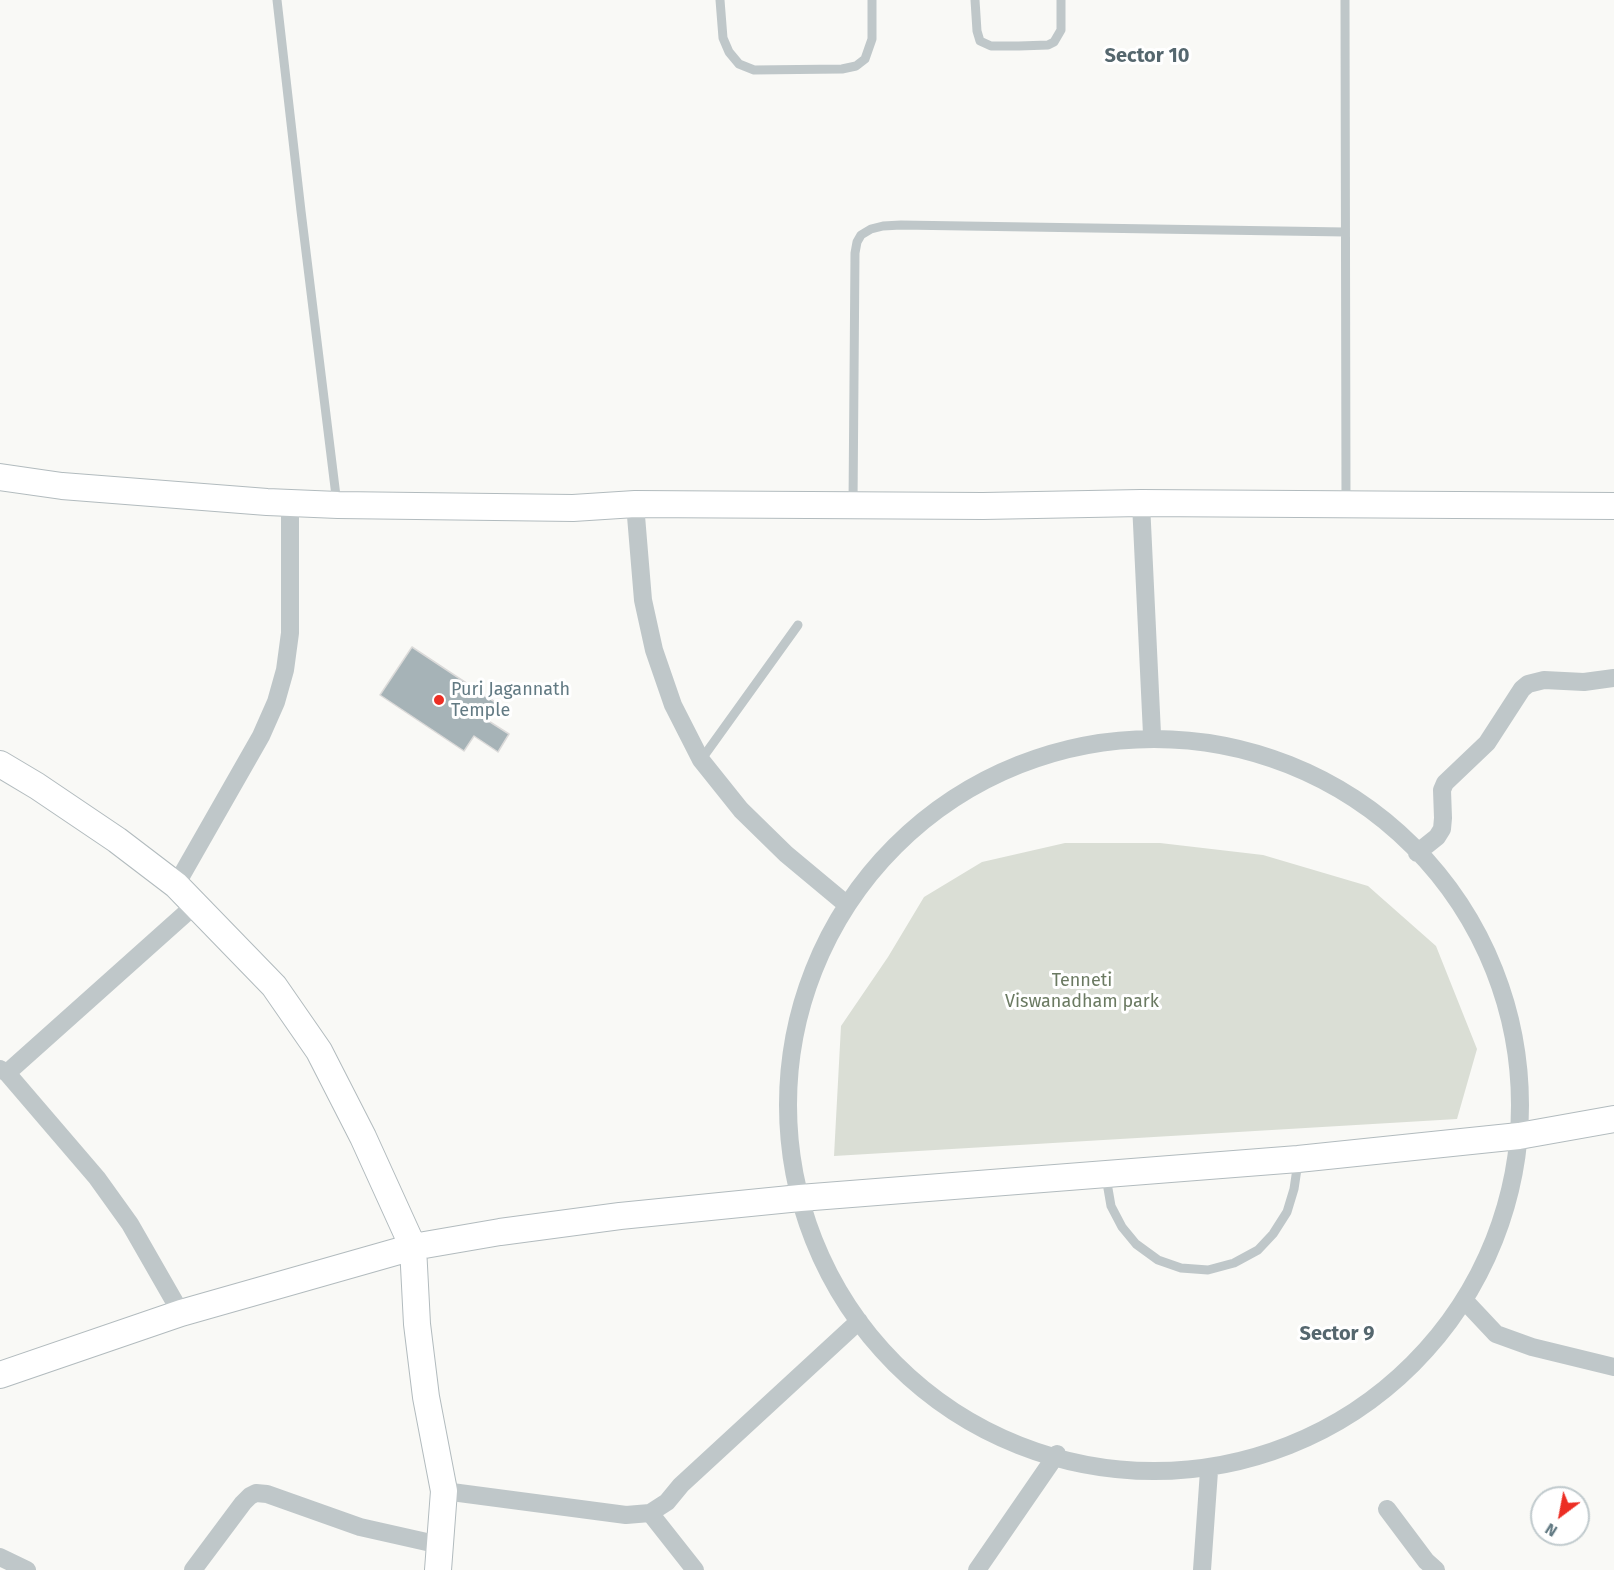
<!DOCTYPE html>
<style>
body{margin:0}
#map{position:relative;width:1614px;height:1570px;overflow:hidden;background:#f9f9f6;font-family:"Fira Sans",sans-serif}
canvas{display:block}
.north{position:absolute;left:1530px;top:1486px;width:60px;height:60px;box-sizing:border-box;background:#fff;border:2px solid #c0cacd;border-radius:50%;rotate:212deg;font-size:16px;font-weight:700;line-height:24px;text-align:center;color:#627a83}
.north::after{content:'';display:block;margin:auto;width:21px;height:27px;background:#ec2e24;clip-path:polygon(50% 0,100% 100%,50% 72%,0 100%)}
</style>
<div id="map">
<canvas width="1614" height="1570"></canvas>
<div class="north">N</div>
</div>
<script>
const ctx = document.querySelector('canvas').getContext('2d');
ctx.lineJoin = 'round';
function fillPath(path, color) {
  ctx.fillStyle = color;
  ctx.fill(path, 'evenodd');
}
function shape(rows) {
  const path = new Path2D();
  for (const r of rows) {
    if (r.length === 3) {
      path.moveTo(r[0] + r[2], r[1]);
      path.arc(r[0], r[1], r[2], 0, 2 * Math.PI);
      continue;
    }
    path.moveTo(r[0], r[1]);
    for (let i = 2; i < r.length; i += 2) path.lineTo(r[i], r[i + 1]);
  }
  return path;
}
function stroke(path, color, width, dash) {
  ctx.strokeStyle = color;
  ctx.lineWidth = width;
  ctx.lineCap = dash ? 'butt' : 'round';
  ctx.setLineDash(dash || []);
  ctx.stroke(path);
}
function drawText(font, color, halo, rows, align = 'center') {
  ctx.font = font + ' "Fira Sans",sans-serif';
  ctx.lineWidth = 6;
  ctx.setLineDash([]);
  ctx.textBaseline = 'middle';
  ctx.strokeStyle = halo;
  ctx.fillStyle = color;
  for (const [text, x, y, turn = 0] of rows) {
    ctx.save();
    ctx.translate(x, y);
    ctx.rotate((+turn || 0) * Math.PI / 180);
    ctx.textAlign = isNaN(turn) ? turn : align;
    if (halo) ctx.strokeText(text, 0, 0);
    ctx.fillText(text, 0, 0);
    ctx.restore();
  }
}
fillPath(shape([
 [1065,843,1160,843,1263,855,1368,886,1436,946,1477,1049,1457,1119,834,1156,841,1026,888,957,924,897,982,862]
]), '#daded5');
const building = shape([
 [412,647,498,704,487,720,509,734,498,752,474,736,464,751,380,695,412,647]
]);
fillPath(building, '#a6b3b7');
stroke(building, '#dbdad9', 1.5);
const secondary = shape([
 [0,477,62,486,267,502,338,505,573,508,635,504,983,506,1141,503,1614,506],
 [0,764,37,786,117,840,176,885,274,986,319,1051,363,1137,413,1247,417,1324,426,1397,444,1491,438,1570],
 [0,1375,181,1313,413,1247,500,1232,620,1216,800,1198,1298,1159,1519,1136,1614,1119]
]);
stroke(secondary, '#b2bbbe', 28);
stroke(shape([
 [277,0,301,211,337,504],
 [720,0,723,38,729,52,739,64,754,70,842,69,856,66,865,59,872,39,872,0],
 [975,0,977,31,980,41,991,46,1019,46,1048,45,1054,42,1061,30,1061,0],
 [1345,0,1346,503],
 [853,504,855,253,857,242,861,235,871,229,883,226,901,225,1345,232],
 [701,760,798,625],
 [1106,1177,1111,1206,1122,1227,1136,1244,1158,1260,1181,1268,1208,1270,1234,1263,1258,1250,1273,1234,1287,1212,1294,1189,1298,1162]
]), '#bfc7c9', 9);
stroke(shape([
 [1141,503,1152,734],
 [635,504,643,600,654,650,673,705,701,760,741,810,786,854,846,904],
 [1154,1105,366],
 [1417,853,1437,837,1442,829,1443,818,1442,790,1445,783,1487,743,1522,689,1528,684,1544,680,1584,682,1614,678],
 [176,885,261,736,276,702,285,670,290,633,290,503],
 [0,1069,7,1073,97,1178,130,1224,181,1313],
 [7,1073,195,905],
 [1465,1301,1496,1334,1532,1347,1614,1367],
 [444,1491,626,1515,650,1513,667,1502,681,1485,859,1321],
 [1387,1509,1426,1561,1436,1570],
 [650,1513,695,1570],
 [0,1557,27,1570],
 [193,1570,243,1503,250,1496,256,1493,267,1494,360,1527,440,1545],
 [977,1570,1057,1454],
 [1202,1570,1209,1471]
]), '#bfc7c9', 18);
stroke(secondary, '#fff', 26);
for (const [x, y, r, color] of [
 [439,700,6,"#ec2e24"]
]) {
  const dot = new Path2D();
  dot.arc(x, y, r, 0, 2 * Math.PI);
  ctx.fillStyle = color;
  ctx.fill(dot);
  stroke(dot, '#fff', 2);
}
drawText('18px', '#627a83', '#fff', [
 ["Puri Jagannath",451,690],
 ["Temple",451,711]
], 'left');
drawText('18px', '#6b7a62', '#fff', [
 ["Tenneti",1082,981],
 ["Viswanadham park",1082,1002]
]);
drawText('bold 20px', '#55676e', '#fff', [
 ["Sector 10",1147,56],
 ["Sector 9",1337,1334]
]);
</script>
